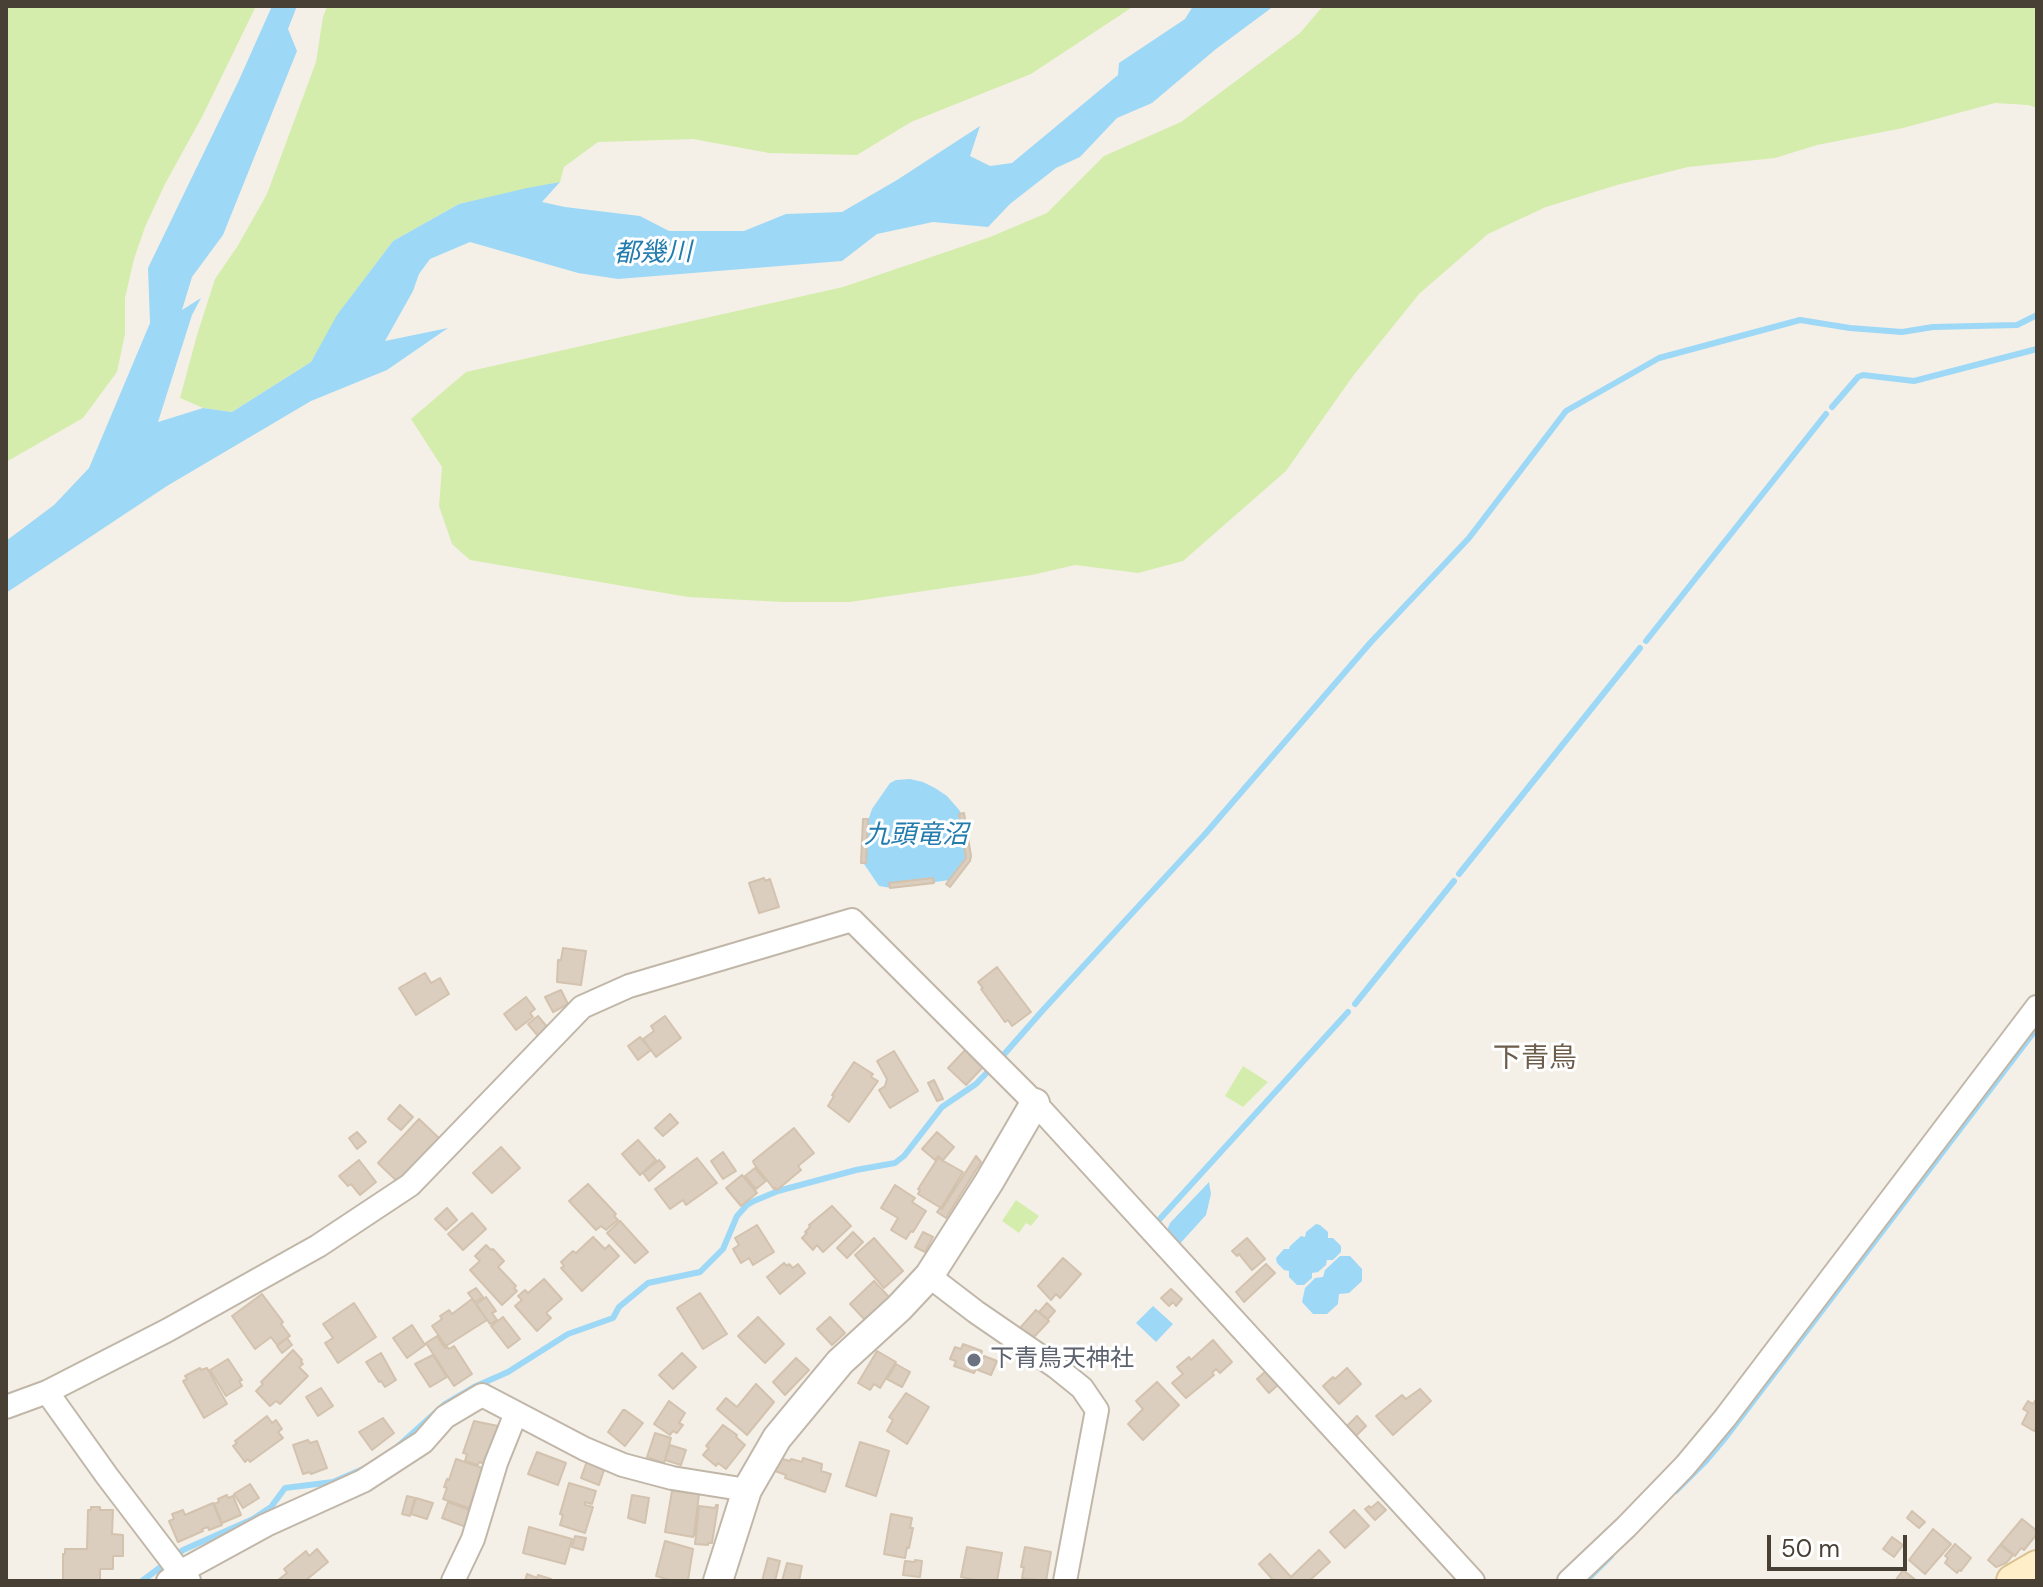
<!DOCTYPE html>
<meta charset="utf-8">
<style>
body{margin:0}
#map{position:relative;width:2043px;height:1587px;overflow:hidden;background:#f5f0e7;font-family:"DM Sans",sans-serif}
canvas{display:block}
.frame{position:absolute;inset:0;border:8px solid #494035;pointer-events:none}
.scale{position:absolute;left:1767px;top:1535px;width:140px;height:36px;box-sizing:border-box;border:4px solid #494035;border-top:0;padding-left:10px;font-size:24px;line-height:28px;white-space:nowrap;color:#494035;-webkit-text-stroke:6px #fff;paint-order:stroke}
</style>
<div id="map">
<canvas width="2043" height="1587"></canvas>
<div class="frame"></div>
<div class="scale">50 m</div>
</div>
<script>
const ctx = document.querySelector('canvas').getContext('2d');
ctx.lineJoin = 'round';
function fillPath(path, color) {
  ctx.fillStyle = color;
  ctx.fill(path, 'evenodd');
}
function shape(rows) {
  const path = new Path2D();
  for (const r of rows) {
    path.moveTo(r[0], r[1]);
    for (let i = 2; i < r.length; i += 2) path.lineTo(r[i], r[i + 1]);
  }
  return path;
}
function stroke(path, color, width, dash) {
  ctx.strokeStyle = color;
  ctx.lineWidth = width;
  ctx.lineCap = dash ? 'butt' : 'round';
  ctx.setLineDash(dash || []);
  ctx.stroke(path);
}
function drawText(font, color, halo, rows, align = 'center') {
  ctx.font = font + ' "DM Sans","Noto Sans JP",sans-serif';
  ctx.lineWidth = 6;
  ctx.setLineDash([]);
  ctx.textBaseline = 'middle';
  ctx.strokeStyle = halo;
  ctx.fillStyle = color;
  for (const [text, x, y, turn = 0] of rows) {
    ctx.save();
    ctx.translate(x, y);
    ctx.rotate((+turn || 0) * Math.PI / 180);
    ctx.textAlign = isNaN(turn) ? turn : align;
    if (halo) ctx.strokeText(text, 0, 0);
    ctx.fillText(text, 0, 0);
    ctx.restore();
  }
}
fillPath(shape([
 [6,6,256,6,203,115,165,184,145,227,134,259,125,298,125,334,117,372,83,418,6,462],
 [327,6,1134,6,1031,74,911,122,857,155,769,153,693,139,598,142,564,167,560,182,459,204,393,241,347,302,311,362,232,412,203,408,180,398,197,335,215,279,237,247,267,194,316,62,323,17],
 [1323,6,2037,6,2037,108,2028,105,1995,103,1903,128,1817,145,1775,158,1688,167,1617,185,1546,207,1488,234,1419,294,1353,376,1286,471,1183,561,1138,573,1075,565,1032,575,850,602,783,602,688,597,470,560,452,544,439,506,442,467,411,419,466,372,843,287,990,237,1047,213,1104,156,1181,122,1300,33],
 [1243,1066,1268,1082,1243,1107,1225,1096],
 [1016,1200,1039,1216,1031,1226,1026,1223,1019,1233,1002,1221]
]), '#d4edac');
fillPath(shape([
 [272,6,297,6,288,29,297,51,223,235,192,277,182,310,201,298,192,315,158,422,203,408,232,412,311,362,337,315,393,241,459,204,527,188,560,182,542,202,565,207,640,216,669,231,744,231,786,214,842,212,897,180,980,126,970,156,990,166,1012,163,1118,75,1119,63,1185,19,1193,6,1274,6,1216,49,1152,103,1117,118,1080,157,1056,168,1010,204,988,227,933,222,877,234,842,261,618,279,578,273,470,242,430,259,419,274,413,291,385,341,448,328,387,370,311,401,167,486,6,593,6,541,54,505,89,468,150,323,148,268,239,80],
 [910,779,923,782,935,788,947,796,960,811,963,820,968,855,964,866,950,880,891,888,879,886,864,864,862,846,865,829,872,809,890,783,896,780],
 [1209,1182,1211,1194,1206,1215,1177,1247,1168,1238,1167,1230,1170,1223],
 [1316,1224,1320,1225,1328,1232,1328,1238,1333,1238,1341,1246,1341,1252,1333,1260,1327,1260,1326,1265,1318,1272,1312,1273,1312,1278,1304,1285,1297,1285,1289,1277,1289,1271,1284,1270,1277,1263,1276,1258,1284,1249,1289,1249,1290,1246,1301,1236,1305,1237,1306,1232],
 [1340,1256,1350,1256,1362,1269,1362,1281,1349,1293,1339,1294,1338,1304,1327,1314,1313,1314,1302,1302,1305,1288,1315,1278,1323,1277,1325,1270],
 [1153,1306,1173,1324,1156,1342,1136,1323]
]), '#9ed8f7');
stroke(shape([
 [1832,407,1858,377,1863,375,1914,381,2037,349],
 [1646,641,1826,414],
 [1459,874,1640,648],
 [1355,1004,1454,881],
 [1158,1221,1348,1012],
 [396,1448,445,1404,474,1387,508,1372,568,1334,613,1318,619,1307,648,1283,700,1272,723,1249,737,1216,747,1205,754,1201,778,1191,856,1170,895,1163,904,1156,942,1107,976,1084,1000,1059,1043,1010,1206,833,1371,642,1469,538,1566,411,1659,358,1800,320,1850,328,1902,332,1933,327,2017,325,2037,315],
 [1676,1491,1705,1462,1726,1437,2037,1028],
 [175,1556,183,1550,253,1519,271,1507,285,1488,333,1482,363,1469],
 [142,1581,166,1563],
 [1586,1581,1611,1556]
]), '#9ed8f7', 6);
const building = shape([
 [964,813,971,856,970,861,950,887,946,884,966,858,959,814,964,813],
 [863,819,868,819,866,863,861,863,863,819],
 [764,878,765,881,770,879,779,907,759,913,749,883,764,878],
 [933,878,934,883,890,888,889,883,933,878],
 [563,948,586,951,581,985,557,982,558,960,561,960,563,948],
 [997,967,1031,1012,1012,1026,1008,1020,1005,1022,981,989,983,988,978,982,997,967],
 [425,973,431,983,440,978,449,994,416,1015,399,988,425,973],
 [561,990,568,1004,553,1012,545,997,561,990],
 [526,997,535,1009,530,1013,533,1017,516,1030,504,1014,526,997],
 [538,1016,548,1028,538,1036,528,1024,538,1016],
 [665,1016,681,1038,656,1057,643,1039,654,1031,651,1026,665,1016],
 [640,1037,651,1050,638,1060,628,1046,640,1037],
 [967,1048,986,1064,966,1085,948,1068,967,1048],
 [894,1051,918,1091,890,1108,879,1090,885,1086,887,1079,877,1061,894,1051],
 [854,1062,873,1074,871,1077,878,1081,849,1122,828,1106,834,1096,832,1095,854,1062],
 [934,1080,943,1099,937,1101,928,1083,934,1080],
 [400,1105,413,1117,401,1130,388,1119,400,1105],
 [670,1114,678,1123,663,1136,655,1128,670,1114],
 [419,1119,440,1139,401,1185,378,1163,419,1119],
 [794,1128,814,1153,798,1166,801,1170,777,1190,775,1188,774,1189,754,1164,753,1161,794,1128],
 [357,1132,366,1142,357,1149,349,1138,357,1132],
 [937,1132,954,1147,943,1160,938,1156,935,1160,922,1149,937,1132],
 [638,1140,656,1160,640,1175,622,1154,638,1140],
 [501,1147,520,1168,492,1193,473,1173,501,1147],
 [723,1152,736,1171,723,1179,711,1161,723,1152],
 [976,1156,981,1162,946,1218,937,1212,940,1208,942,1209,976,1156],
 [697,1158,717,1183,686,1205,683,1200,670,1209,655,1189,697,1158],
 [938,1158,963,1172,941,1208,918,1194,920,1190,918,1189,938,1158],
 [359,1160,376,1182,360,1195,351,1184,348,1186,339,1176,359,1160],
 [659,1160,665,1167,649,1181,643,1173,659,1160],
 [755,1168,766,1181,756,1189,745,1176,755,1168],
 [742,1175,757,1193,741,1206,726,1188,742,1175],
 [588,1184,616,1214,614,1216,618,1220,606,1230,601,1226,596,1230,569,1201,588,1184],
 [895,1185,915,1198,912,1202,926,1211,913,1232,911,1231,906,1239,891,1230,898,1218,881,1208,895,1185],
 [832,1206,851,1226,823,1252,817,1245,813,1250,802,1238,807,1233,805,1232,810,1227,809,1225,832,1206],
 [447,1208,457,1220,446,1230,435,1219,447,1208],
 [472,1213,486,1229,463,1250,448,1234,472,1213],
 [620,1221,648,1252,635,1263,607,1233,620,1221],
 [757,1225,774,1252,753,1265,749,1258,741,1263,733,1249,739,1245,735,1238,757,1225],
 [853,1232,863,1242,847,1258,837,1248,853,1232],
 [923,1232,933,1237,925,1252,915,1247,923,1232],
 [593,1237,605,1249,609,1245,619,1256,582,1291,561,1268,564,1266,561,1262,573,1251,576,1253,593,1237],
 [874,1238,903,1271,884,1288,855,1255,874,1238],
 [1247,1238,1265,1259,1252,1270,1239,1254,1237,1256,1232,1251,1247,1238],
 [486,1245,491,1250,493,1249,504,1261,498,1267,516,1286,514,1288,517,1291,502,1305,470,1270,480,1261,475,1256,486,1245],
 [1063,1258,1081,1274,1060,1298,1056,1294,1051,1300,1038,1286,1063,1258],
 [784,1263,787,1266,789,1264,793,1268,798,1264,805,1273,780,1294,767,1277,784,1263],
 [1266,1264,1275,1273,1244,1302,1236,1292,1266,1264],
 [544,1279,562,1299,546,1313,551,1318,537,1331,515,1306,522,1300,518,1296,525,1290,528,1293,544,1279],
 [874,1281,889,1297,865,1320,850,1304,874,1281],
 [476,1288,483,1297,475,1302,468,1293,476,1288],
 [1171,1289,1182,1299,1176,1306,1173,1302,1169,1306,1161,1298,1171,1289],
 [700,1293,727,1334,703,1349,677,1308,700,1293],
 [262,1294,283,1322,281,1324,290,1336,277,1345,271,1337,255,1349,232,1316,262,1294],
 [486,1297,496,1311,492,1313,497,1320,490,1324,476,1304,486,1297],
 [472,1299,487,1320,446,1346,432,1326,442,1319,440,1316,449,1310,452,1314,472,1299],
 [354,1303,376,1337,338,1363,325,1343,333,1338,323,1324,354,1303],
 [1047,1303,1055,1311,1048,1319,1039,1312,1047,1303],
 [1036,1310,1049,1321,1032,1339,1020,1328,1036,1310],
 [503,1317,520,1339,508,1348,491,1326,503,1317],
 [758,1317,784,1344,765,1363,738,1336,758,1317],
 [830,1317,845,1333,832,1345,817,1329,830,1317],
 [412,1325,425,1345,407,1358,393,1338,412,1325],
 [437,1336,445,1348,447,1347,449,1349,454,1346,472,1374,454,1386,426,1343,437,1336],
 [287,1338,292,1345,282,1353,277,1346,287,1338],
 [1213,1340,1232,1362,1220,1373,1216,1369,1212,1373,1214,1375,1186,1398,1172,1383,1183,1374,1177,1367,1189,1357,1191,1360,1213,1340],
 [963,1344,982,1351,980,1358,983,1359,984,1356,997,1361,991,1375,978,1370,979,1369,977,1368,974,1373,954,1366,956,1361,950,1359,955,1347,961,1349,963,1344],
 [293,1350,302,1360,301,1362,303,1364,299,1367,308,1376,280,1404,276,1401,270,1406,256,1391,263,1384,261,1382,293,1350],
 [877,1351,896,1362,880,1388,874,1384,870,1390,858,1383,877,1351],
 [381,1353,396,1380,385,1387,381,1381,379,1382,366,1362,381,1353],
 [682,1353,696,1367,673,1389,659,1375,682,1353],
 [433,1355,447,1377,430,1387,415,1364,433,1355],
 [796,1358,809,1370,785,1395,773,1382,796,1358],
 [228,1359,242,1380,239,1381,242,1386,226,1396,210,1370,228,1359],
 [896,1364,910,1372,902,1387,887,1379,896,1364],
 [200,1368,201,1370,207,1368,227,1404,204,1418,183,1381,187,1379,185,1376,200,1368],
 [1347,1368,1361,1384,1339,1404,1323,1386,1333,1377,1335,1379,1347,1368],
 [1266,1371,1278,1385,1269,1393,1257,1379,1266,1371],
 [1157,1382,1179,1405,1143,1440,1128,1424,1143,1409,1136,1401,1157,1382],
 [756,1384,774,1402,747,1435,717,1409,726,1398,737,1407,756,1384],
 [321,1388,333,1406,318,1416,306,1397,321,1388],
 [1420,1389,1431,1401,1393,1435,1376,1416,1402,1395,1406,1399,1420,1389],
 [906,1393,929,1407,907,1444,887,1431,893,1420,889,1417,906,1393],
 [2037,1398,2037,1430,2035,1429,2034,1431,2022,1424,2028,1412,2023,1409,2028,1401,2033,1404,2037,1398],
 [669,1401,685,1413,679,1423,683,1425,677,1433,673,1431,670,1435,654,1424,669,1401],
 [623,1410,625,1410,643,1423,625,1446,608,1432,623,1410],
 [267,1416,272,1423,276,1420,282,1429,278,1432,283,1438,250,1462,248,1459,245,1462,233,1446,237,1443,235,1441,267,1416],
 [1357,1416,1366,1426,1356,1436,1347,1426,1357,1416],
 [383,1418,394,1433,372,1450,359,1432,383,1418],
 [474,1421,498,1426,488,1465,479,1462,478,1465,465,1461,467,1454,463,1453,474,1421],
 [723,1425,737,1435,736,1437,745,1445,726,1469,718,1463,716,1466,703,1455,709,1448,706,1446,723,1425],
 [655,1433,671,1438,664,1463,647,1457,655,1433],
 [308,1440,310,1443,317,1441,327,1468,311,1474,310,1472,303,1474,293,1445,308,1440],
 [860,1442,889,1451,876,1496,846,1486,860,1442],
 [670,1445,686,1450,681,1465,665,1460,670,1445],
 [537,1452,566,1463,558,1485,528,1474,537,1452],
 [779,1458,790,1461,791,1459,802,1462,803,1458,822,1464,821,1471,831,1474,825,1492,785,1478,786,1475,775,1471,779,1458],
 [456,1459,485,1469,484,1474,481,1473,469,1508,443,1499,447,1488,444,1487,447,1479,449,1480,456,1459],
 [587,1461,605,1467,599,1485,581,1478,587,1461],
 [569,1483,596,1491,592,1504,585,1502,585,1505,593,1507,585,1533,560,1525,563,1515,560,1514,569,1483],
 [250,1484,259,1498,243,1508,234,1494,250,1484],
 [672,1491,699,1494,694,1535,693,1537,665,1532,672,1491],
 [227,1495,228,1498,233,1496,241,1515,222,1523,214,1504,219,1502,218,1499,227,1495],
 [632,1495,649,1498,645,1523,628,1518,632,1495],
 [407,1496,415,1498,410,1516,402,1514,407,1496],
 [416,1498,433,1503,427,1519,411,1514,416,1498],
 [448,1502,472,1511,466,1527,442,1518,448,1502],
 [1378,1502,1386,1510,1375,1520,1365,1509,1369,1506,1371,1508,1378,1502],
 [213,1503,222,1525,209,1530,208,1527,202,1529,203,1531,178,1542,169,1521,174,1519,172,1514,183,1510,185,1515,213,1503],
 [716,1505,718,1505,712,1543,708,1543,708,1545,695,1544,699,1506,715,1508,716,1505],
 [91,1507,100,1507,100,1510,113,1510,112,1534,123,1535,123,1556,113,1556,113,1569,100,1569,100,1581,63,1581,63,1554,65,1554,65,1549,87,1549,88,1510,91,1510,91,1507],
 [1354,1510,1369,1526,1345,1548,1330,1532,1354,1510],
 [1912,1511,1925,1522,1919,1528,1907,1518,1912,1511],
 [891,1514,912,1518,910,1528,913,1528,909,1548,907,1547,905,1558,884,1554,891,1514],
 [2022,1519,2037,1531,2037,1534,2024,1550,2021,1548,2015,1556,2001,1544,2022,1519],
 [529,1527,572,1539,565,1564,523,1553,529,1527],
 [1933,1529,1951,1544,1925,1574,1909,1560,1933,1529],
 [575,1536,586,1538,583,1550,572,1547,575,1536],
 [1892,1537,1903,1545,1894,1557,1883,1549,1892,1537],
 [665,1541,693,1549,688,1580,673,1581,656,1576,665,1541],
 [1955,1544,1971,1558,1961,1571,1959,1570,1957,1573,1945,1563,1948,1558,1945,1556,1955,1544],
 [2000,1545,2013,1555,2006,1563,1996,1567,1988,1560,2000,1545],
 [967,1547,1002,1553,997,1581,981,1581,961,1577,967,1547],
 [1025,1547,1051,1552,1046,1581,1022,1578,1024,1567,1021,1567,1025,1547],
 [317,1549,328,1562,305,1581,277,1581,287,1573,284,1569,306,1551,309,1556,317,1549],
 [1319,1550,1330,1562,1309,1581,1274,1581,1259,1564,1270,1554,1291,1577,1319,1550],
 [768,1558,780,1561,775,1581,762,1581,768,1558],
 [915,1560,922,1561,920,1577,903,1575,905,1561,915,1562,915,1560],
 [787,1563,802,1566,799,1581,782,1581,787,1563],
 [1903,1570,1917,1581,1895,1581,1903,1570],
 [527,1574,537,1578,538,1575,551,1579,551,1581,525,1581,527,1574]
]);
fillPath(building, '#dbcebe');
stroke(building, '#d3c2ae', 2);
const minor = shape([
 [929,1276,976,1312,1056,1367,1082,1388,1097,1410,1065,1581],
 [47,1392,107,1476,180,1572],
 [6,1407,47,1392,168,1330,318,1246,410,1185,582,1007,629,986,852,920,1035,1103,1473,1581],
 [168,1581,180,1572,266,1525,363,1481,423,1442,445,1417,482,1395,585,1449,623,1465,672,1478,747,1490],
 [453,1581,473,1539,496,1463,516,1413],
 [1569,1581,1626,1527,1685,1466,1725,1418,2037,1007]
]);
const tertiary = shape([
 [180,1572,186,1581],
 [718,1581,747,1490,777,1438,840,1362,899,1308,929,1276,989,1182,1035,1103]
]);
const secondary = shape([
 [2013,1581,2037,1567]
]);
stroke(minor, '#c1b7a9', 26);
stroke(tertiary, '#c1b7a9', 32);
stroke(secondary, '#d9c293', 36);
stroke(minor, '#fff', 22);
stroke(tertiary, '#fff', 28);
stroke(secondary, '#ffeec7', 32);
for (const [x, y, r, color] of [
 [974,1360,8,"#6b7280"]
]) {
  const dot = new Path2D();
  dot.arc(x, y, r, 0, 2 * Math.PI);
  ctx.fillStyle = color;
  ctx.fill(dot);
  stroke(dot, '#fff', 3);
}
drawText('24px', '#5b616d', '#fff', [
 ["下青鳥天神社",990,1360]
], 'left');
drawText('italic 26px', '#227cae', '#fff', [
 ["都幾川",653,254,-1],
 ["九頭竜沼",916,836]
]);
drawText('28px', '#6d5d4b', '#fff', [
 ["下青鳥",1535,1060]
]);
</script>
